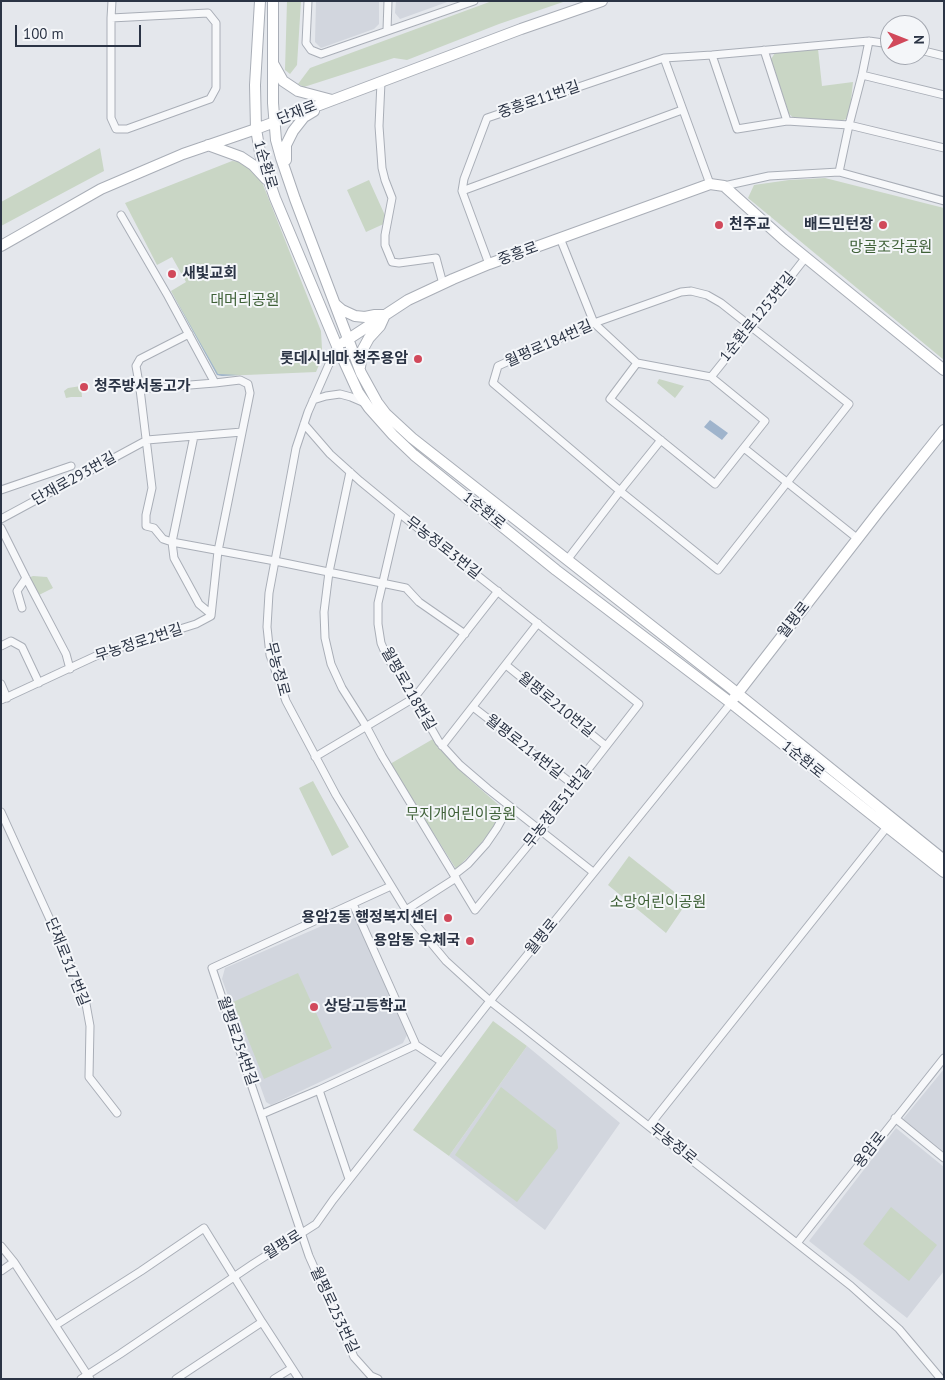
<!DOCTYPE html>
<meta charset="utf-8">
<style>
body{margin:0}
#map{position:relative;width:945px;height:1380px;overflow:hidden;background:#e4e7ec;font-family:"PT Sans",sans-serif}
canvas{display:block}
.frame{position:absolute;inset:0;border:2px solid #2b3445;pointer-events:none}
.north{position:absolute;left:880px;top:15px;width:50px;height:50px;box-sizing:border-box;background:#f4f6f9;border:1px solid #a4a8b1;border-radius:50%;rotate:89deg;font-size:14px;font-weight:700;line-height:20px;text-align:center;color:#2b3445}
.north::after{content:'';display:block;margin:auto;width:18px;height:22px;background:#d1495b;clip-path:polygon(50% 0,100% 100%,50% 72%,0 100%)}
.scale{position:absolute;left:15px;top:25px;width:126px;height:22px;box-sizing:border-box;border:2px solid #2b3445;border-top:0;padding-left:6px;font-size:15px;line-height:18px;white-space:nowrap;color:#2b3445;-webkit-text-stroke:4px #f4f6f9;paint-order:stroke}
</style>
<div id="map">
<canvas width="945" height="1380"></canvas>
<div class="frame"></div>
<div class="north">N</div>
<div class="scale">100 m</div>
</div>
<script>
const ctx = document.querySelector('canvas').getContext('2d');
ctx.lineJoin = 'round';
function fillPath(path, color) {
  ctx.fillStyle = color;
  ctx.fill(path, 'evenodd');
}
function shape(rows) {
  const path = new Path2D();
  for (const r of rows) {
    path.moveTo(r[0], r[1]);
    for (let i = 2; i < r.length; i += 2) path.lineTo(r[i], r[i + 1]);
  }
  return path;
}
function stroke(path, color, width, dash) {
  ctx.strokeStyle = color;
  ctx.lineWidth = width;
  ctx.lineCap = dash ? 'butt' : 'round';
  ctx.setLineDash(dash || []);
  ctx.stroke(path);
}
function drawText(font, color, halo, rows, align = 'center') {
  ctx.font = font + ' "PT Sans","Noto Sans KR",sans-serif';
  ctx.lineWidth = 4;
  ctx.setLineDash([]);
  ctx.textBaseline = 'middle';
  ctx.strokeStyle = halo;
  ctx.fillStyle = color;
  for (const [text, x, y, turn = 0] of rows) {
    ctx.save();
    ctx.translate(x, y);
    ctx.rotate((+turn || 0) * Math.PI / 180);
    ctx.textAlign = isNaN(turn) ? turn : align;
    if (halo) ctx.strokeText(text, 0, 0);
    ctx.fillText(text, 0, 0);
    ctx.restore();
  }
}
fillPath(shape([
 [316,1,379,1,379,24,374,29,321,48,315,42],
 [396,1,450,1,400,19,395,13],
 [347,915,356,917,407,1035,403,1043,271,1105,266,1102,222,979,225,968],
 [527,1046,620,1123,545,1230,449,1156],
 [944,1069,944,1152,903,1119],
 [896,1128,944,1167,944,1271,907,1318,809,1241]
]), '#d2d6de');
fillPath(shape([
 [287,1,301,1,297,65,290,74,285,70],
 [492,1,566,1,499,24,407,60,394,58,304,87,298,84,310,68],
 [818,49,822,86,853,82,850,110,846,119,841,121,795,119,789,114,771,59,775,53],
 [100,148,104,171,1,226,1,202],
 [232,161,241,162,249,167,262,182,321,331,322,349,319,365,316,372,222,376,217,375,171,291,186,282,172,257,157,265,125,203],
 [825,178,944,208,944,360,748,198,754,185,789,180],
 [369,180,388,222,366,232,347,190],
 [659,379,684,386,675,398,657,383],
 [81,386,82,397,71,397,66,398,64,391,68,388],
 [33,576,47,577,53,588,39,595,28,578],
 [433,739,448,757,468,778,502,808,494,827,478,847,456,869,390,764],
 [313,781,349,847,332,856,299,788],
 [629,856,682,898,683,908,666,933,608,885],
 [298,973,332,1048,264,1079,233,1002],
 [493,1021,527,1046,449,1156,413,1130],
 [501,1087,556,1130,558,1148,517,1202,455,1155],
 [891,1207,937,1245,909,1281,863,1244]
]), '#c9d6c5');
fillPath(shape([
 [171,291,218,374,239,375,222,376,217,375],
 [710,420,728,433,722,440,704,427]
]), '#9fb4cc');
const street = shape([
 [308,1,306,43,311,50,321,54,474,1],
 [111,18,208,13,216,23,216,88,210,99,127,129,116,129,111,118,111,18,112,1],
 [387,30,388,1],
 [764,50,787,121],
 [920,50,944,56],
 [712,55,737,129,787,121,849,125,944,148],
 [664,58,710,184],
 [862,75,944,95],
 [381,82,379,126,382,168,385,180,392,198,385,235,385,245,392,262,399,263,436,258,443,284],
 [839,172,849,125,862,75,869,41],
 [724,186,769,176,839,172,944,201],
 [462,191,682,110],
 [560,238,594,323,637,363],
 [489,264,462,191,464,179,487,118,664,58,712,55,869,41,890,44],
 [691,291,707,295,721,303,849,404,718,570,620,491,493,383,498,366,594,323,681,292,691,291],
 [189,334,140,359,136,366,140,389,152,488,146,515,146,526,154,528,163,539,172,542,275,561,406,588,419,602,465,634],
 [337,346,308,412,296,448,269,593,267,627,270,655,286,701,336,795,412,920,446,961,490,1001,851,1286,899,1329,941,1379],
 [637,363,711,377,765,421,715,484,610,399,637,363],
 [711,377,752,326,806,257],
 [140,389,215,383],
 [313,400,326,396,340,394,351,397,365,403],
 [304,424,330,454,360,481,399,513,639,704,540,831,475,910,382,756,366,726,342,688,331,664,325,638,324,612,329,572,350,472],
 [194,436,172,542,174,558,199,604,211,614],
 [744,448,858,539],
 [1,490,71,466],
 [399,513,378,603,378,624,381,643,387,657,414,698,439,742,460,765,488,789,593,872],
 [1,519,147,440,242,432],
 [1,528,26,578,66,654,70,669],
 [567,560,620,491,661,440],
 [22,608,17,591,26,578],
 [1,646,11,641,22,647,39,683],
 [506,665,606,746],
 [1,684,7,698],
 [1,700,100,654,196,624,211,616,218,551,250,393,248,384,240,380,215,383,168,296,121,215],
 [473,707,575,786],
 [442,746,538,623],
 [315,757,414,698,498,591],
 [1,812,78,981,86,1004,90,1026,89,1077,117,1113],
 [454,875,468,864,486,844,497,828,509,806],
 [353,904,416,1045],
 [406,910,456,878],
 [319,1090,349,1179],
 [262,1114,319,1090,416,1045,442,1062],
 [895,1118,944,1158],
 [649,1126,887,827],
 [797,1243,944,1058],
 [1,1246,14,1262,90,1379],
 [1,1271,14,1262],
 [56,1325,141,1271,204,1228,262,1322,299,1379],
 [81,1379,120,1354,253,1264,316,1224,333,1200,490,1001,731,703],
 [176,1379,262,1322],
 [274,1379,292,1368],
 [378,1379,371,1376,354,1357,309,1256,212,968,391,886]
]);
const secondary = shape([
 [260,1,255,85,256,129,261,158,275,198,337,346,358,392,369,408,393,435,414,455,556,570,731,703,944,872],
 [273,1,273,103,276,140,281,158,295,199,361,373,377,402,386,414,412,438,727,685,944,860],
 [274,65,283,81,298,91,332,100],
 [208,145,241,157,253,165,266,179],
 [286,160,286,145,293,131,304,117,314,111],
 [1,246,101,189,183,154,256,129,521,29,602,1],
 [335,304,342,310,355,316,365,317,375,315,385,315,380,326,369,338,363,349,360,367],
 [344,342,408,300,453,279,489,264,710,184,724,186,783,239,944,370],
 [734,698,879,511,944,430]
]);
stroke(street, '#a9aeb7', 9);
stroke(secondary, '#a9aeb7', 12);
stroke(street, '#f7f8fa', 7);
stroke(secondary, '#fff', 10);
for (const [x, y, r, color] of [
 [719,225,5,"#d1495b"],
 [883,225,5,"#d1495b"],
 [172,274,5,"#d1495b"],
 [418,359,5,"#d1495b"],
 [84,387,5,"#d1495b"],
 [448,918,5,"#d1495b"],
 [470,941,5,"#d1495b"],
 [314,1007,5,"#d1495b"]
]) {
  const dot = new Path2D();
  dot.arc(x, y, r, 0, 2 * Math.PI);
  ctx.fillStyle = color;
  ctx.fill(dot);
  stroke(dot, '#f4f6f9', 2);
}
drawText('15px', '#2b3445', '#f4f6f9', [
 ["중흥로11번길",539,100,-19],
 ["단재로",297,113,-21],
 ["1순환로",265,165,74],
 ["중흥로",518,254,-20],
 ["1순환로1253번길",758,317,-51],
 ["월평로184번길",549,344,-24],
 ["단재로293번길",74,479,-29],
 ["1순환로",484,511,39],
 ["무농정로3번길",443,548,38],
 ["월평로",794,620,-52],
 ["무농정로2번길",139,643,-18],
 ["무농정로",277,669,75],
 ["월평로218번길",408,689,60],
 ["월평로210번길",556,705,39],
 ["월평로214번길",524,747,38],
 ["1순환로",803,760,39],
 ["무농정로51번길",558,807,-52],
 ["월평로",542,937,-51],
 ["단재로317번길",67,962,68],
 ["월평로254번길",237,1041,71],
 ["무농정로",673,1144,39],
 ["용암로",870,1150,-52],
 ["월평로",283,1245,-32],
 ["월평로253번길",334,1310,65]
]);
drawText('bold 15px', '#2b3445', '#f4f6f9', [
 ["천주교",729,225],
 ["배드민턴장",873,225,"right"],
 ["새빛교회",182,274],
 ["롯데시네마 청주용암",408,359,"right"],
 ["청주방서동고가",94,387],
 ["용암2동 행정복지센터",438,918,"right"],
 ["용암동 우체국",460,941,"right"],
 ["상당고등학교",324,1007]
], 'left');
drawText('15px', '#3f6138', '#f4f6f9', [
 ["망골조각공원",891,248],
 ["대머리공원",245,301],
 ["무지개어린이공원",461,815],
 ["소망어린이공원",658,903]
]);
</script>
